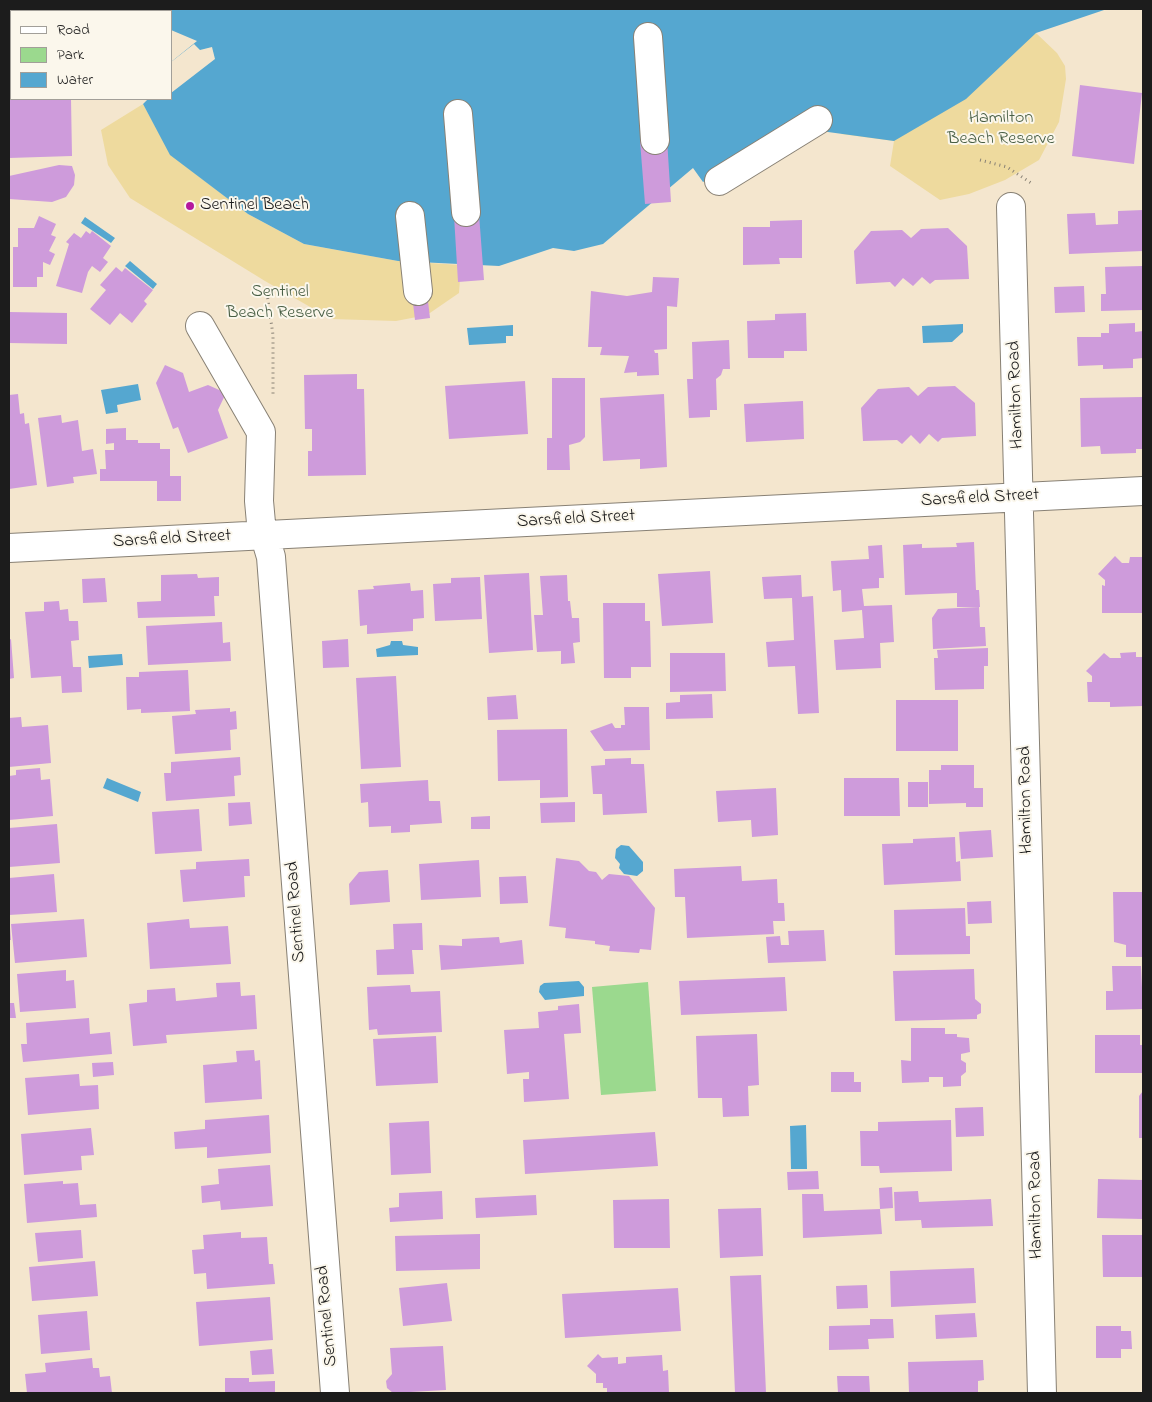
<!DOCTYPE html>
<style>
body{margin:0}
#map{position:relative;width:1152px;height:1402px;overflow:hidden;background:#f4e6ce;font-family:"Indie Flower",sans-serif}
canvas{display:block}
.frame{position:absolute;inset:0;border:10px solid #1c1c1c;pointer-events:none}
.legend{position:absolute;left:10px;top:10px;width:162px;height:90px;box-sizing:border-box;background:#fbf7ec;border:1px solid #a29f99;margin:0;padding:6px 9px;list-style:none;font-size:15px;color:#1c1c1c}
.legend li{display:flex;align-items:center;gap:10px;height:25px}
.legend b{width:25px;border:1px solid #a29f99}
</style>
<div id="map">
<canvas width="1152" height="1402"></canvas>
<div class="frame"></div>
<ul class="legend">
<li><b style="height:6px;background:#fff"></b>Road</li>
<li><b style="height:14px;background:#9bd98e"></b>Park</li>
<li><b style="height:14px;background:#55a7d0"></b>Water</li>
</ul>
</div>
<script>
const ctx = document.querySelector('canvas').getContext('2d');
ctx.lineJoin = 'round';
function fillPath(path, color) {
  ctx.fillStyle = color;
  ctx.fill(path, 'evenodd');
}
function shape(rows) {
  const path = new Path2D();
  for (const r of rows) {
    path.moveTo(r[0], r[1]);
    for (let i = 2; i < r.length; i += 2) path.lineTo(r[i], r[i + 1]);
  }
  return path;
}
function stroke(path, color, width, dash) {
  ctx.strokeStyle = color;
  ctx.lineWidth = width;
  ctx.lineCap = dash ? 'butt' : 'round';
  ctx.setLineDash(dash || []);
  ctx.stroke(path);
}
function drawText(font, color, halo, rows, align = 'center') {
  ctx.font = font + ' "Indie Flower",sans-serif';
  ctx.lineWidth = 4;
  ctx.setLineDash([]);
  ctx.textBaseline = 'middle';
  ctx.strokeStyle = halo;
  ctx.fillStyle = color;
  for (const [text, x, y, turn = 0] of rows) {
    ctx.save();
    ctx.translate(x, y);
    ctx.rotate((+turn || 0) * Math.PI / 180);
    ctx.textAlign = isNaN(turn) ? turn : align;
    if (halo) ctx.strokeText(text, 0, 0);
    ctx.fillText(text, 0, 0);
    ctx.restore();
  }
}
fillPath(shape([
 [648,982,656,1091,601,1095,592,987]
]), '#9bd98e');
fillPath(shape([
 [1036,33,1057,53,1065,66,1066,79,1059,122,1039,160,1005,180,969,194,940,200,890,166,894,141,841,134,852,123],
 [143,104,171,155,248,214,304,244,398,261,461,265,459,293,427,315,396,321,331,319,265,281,130,198,108,165,101,130]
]), '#eeda9e');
fillPath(shape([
 [126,9,1107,9,1036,33,966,99,894,141,784,126,763,148,703,182,693,168,603,244,574,251,553,248,499,266,398,261,304,244,248,214,170,155,143,104,148,99,171,99,171,62,197,41,171,30,171,11,131,11],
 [85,217,115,238,111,243,81,223],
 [130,261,157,284,153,289,125,266],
 [963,324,963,332,952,342,923,343,922,326],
 [513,325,513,336,506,336,506,343,469,345,467,328],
 [138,384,141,400,117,405,118,412,106,414,101,390],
 [391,641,402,641,403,645,418,647,418,655,377,657,376,649,390,645],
 [122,654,123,665,89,668,88,656],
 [107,778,141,792,138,802,103,788],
 [621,845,629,846,643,862,643,871,637,876,624,874,619,868,620,864,615,858,616,849],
 [579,981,584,987,584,996,545,1000,539,992,540,986,544,983],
 [806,1125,807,1169,791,1169,790,1126]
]), '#55a7d0');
fillPath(shape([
 [194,44,200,50,212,47,215,59,171,93,171,62]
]), '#f4e6ce');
fillPath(shape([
 [9,66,11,66,11,99,71,99,72,156,9,158],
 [1080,85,1142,93,1134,164,1072,156],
 [667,139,671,202,645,204,640,141],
 [59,165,72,166,75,175,74,185,66,197,52,202,9,199,9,176],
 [1143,210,1143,251,1069,254,1067,214,1095,213,1096,225,1118,224,1118,211],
 [479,214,484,280,458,282,454,216],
 [39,216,56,224,51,235,56,237,49,251,55,254,50,265,43,262,43,277,37,277,37,287,13,287,13,247,18,247,18,228,34,228],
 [802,220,802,258,779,258,780,264,743,265,743,227,770,227,770,221],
 [948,228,967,246,969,279,935,280,930,284,922,277,913,286,903,278,895,287,890,282,856,284,854,251,871,231,902,230,911,238,921,229],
 [86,231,90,234,92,231,111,246,103,258,108,262,100,272,92,266,88,272,82,293,56,286,69,244,66,242,74,233,81,238],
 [1143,266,1143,310,1101,311,1101,294,1106,294,1105,267],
 [116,267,122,272,125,268,153,290,144,301,147,304,132,323,120,313,110,325,90,309,106,290,100,285],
 [653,277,679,278,677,307,667,306,667,349,654,350,655,353,658,353,659,375,637,376,637,372,624,373,629,356,600,355,602,347,588,347,591,291,627,296,652,292],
 [1084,286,1085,312,1055,313,1054,287],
 [427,293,430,318,415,320,412,295],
 [9,312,67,313,67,344,9,343],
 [806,313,807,351,784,351,784,358,748,358,747,321,775,320,775,314],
 [1135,323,1135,332,1143,331,1143,358,1133,359,1133,368,1103,369,1103,365,1078,366,1077,337,1101,337,1101,333,1109,333,1109,324],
 [729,340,730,369,723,369,721,375,716,379,717,410,710,410,710,417,689,418,687,379,693,379,692,342],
 [165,365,183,373,189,392,208,385,226,393,218,410,228,438,188,453,178,427,173,429,156,383],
 [357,374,357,389,364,389,366,475,308,476,308,451,312,451,312,429,305,429,304,375],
 [552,378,585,378,585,437,580,442,569,445,570,470,547,470,547,438,552,438],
 [525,381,528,434,449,439,445,386],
 [955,386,975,403,976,436,942,438,938,442,929,434,920,444,911,435,902,444,897,440,863,441,861,408,878,389,909,387,918,396,928,387],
 [18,394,20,414,24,413,25,424,29,423,37,485,9,489,9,395],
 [664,394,667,467,640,469,640,459,603,461,600,398],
 [1143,397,1143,449,1136,449,1136,453,1101,454,1100,446,1081,447,1080,398],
 [803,401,804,439,746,442,744,404],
 [61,415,62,423,78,420,82,451,93,449,97,474,73,477,74,483,47,487,38,418],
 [126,428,126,440,138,440,138,443,160,443,160,449,170,449,170,476,181,476,181,501,157,501,157,481,100,481,100,469,106,469,105,450,114,450,114,443,106,444,106,429],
 [974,542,976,590,979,590,980,607,957,607,957,593,905,595,903,545,922,544,922,548,957,547,956,543],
 [882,545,884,578,879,578,879,588,862,589,864,606,892,605,894,642,880,643,881,668,836,670,834,640,864,638,862,610,842,612,841,590,833,591,831,561,869,559,868,546],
 [1115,556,1122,563,1129,563,1130,557,1143,557,1143,613,1102,613,1102,585,1105,586,1105,580,1098,574],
 [710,571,713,623,662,626,658,574],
 [529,573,533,650,489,653,484,575],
 [197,574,198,578,219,577,219,596,214,596,215,616,138,618,137,602,161,601,161,575],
 [567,575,568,601,570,601,572,618,579,618,580,642,573,643,575,663,561,664,561,651,537,652,534,615,543,615,540,576],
 [801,575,802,597,813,596,819,713,798,714,795,666,768,667,766,642,794,640,792,598,764,599,762,577],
 [480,577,482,619,435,621,433,584,451,583,451,578],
 [105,578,107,602,83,603,82,579],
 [410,583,411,591,423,590,424,618,413,619,413,631,367,634,367,625,360,626,358,590,374,589,373,586],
 [59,601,60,610,68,609,69,621,78,621,79,640,71,641,73,667,81,667,82,692,62,693,61,676,31,678,25,612,44,611,44,602],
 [603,603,645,603,645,621,650,621,651,667,631,667,631,678,604,678],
 [979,607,980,627,985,627,986,646,933,649,932,618,938,609],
 [222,622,223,643,230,642,231,661,148,665,146,626],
 [11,639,14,678,9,679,9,640],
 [348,639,349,667,323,668,322,641],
 [988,648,988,666,984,666,984,689,935,690,934,658,938,658,937,650],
 [1136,652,1136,657,1143,657,1143,706,1110,707,1110,702,1088,702,1087,682,1092,682,1092,676,1086,671,1104,653,1110,658,1121,658,1120,653],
 [670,653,725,653,726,691,670,692],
 [188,670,190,711,141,713,141,709,127,710,126,677,139,677,139,672],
 [396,676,401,767,361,769,356,678],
 [712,694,713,718,666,719,666,703,680,702,680,695],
 [516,695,518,719,488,720,487,697],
 [896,700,958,700,958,751,896,751],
 [624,707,649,707,650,750,604,751,590,731,612,723,615,728,621,728,621,725,625,725],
 [230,708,230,712,236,711,237,729,230,730,231,750,175,754,172,716,196,714,195,710],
 [21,717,22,727,48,725,51,763,9,767,9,718],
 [567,729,568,797,540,798,540,780,498,781,497,730],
 [240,757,241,775,234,776,235,796,166,801,164,773,171,773,171,762],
 [631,758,631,764,644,764,647,813,603,815,602,794,593,794,591,766,605,765,605,759],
 [941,765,974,765,974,788,983,788,983,807,966,807,966,803,929,804,929,770,941,770],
 [40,768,41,780,50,779,53,816,9,820,9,776,16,775,16,770],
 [844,778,899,778,900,816,844,816],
 [428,780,429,801,440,801,442,823,410,825,410,832,391,833,391,826,369,827,368,802,361,803,360,784],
 [908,782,928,782,928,807,908,807],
 [776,788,778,835,752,837,751,820,718,822,716,791],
 [250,802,252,824,229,826,228,803],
 [575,802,575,822,541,823,540,803],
 [199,809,202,851,155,854,152,812],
 [490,816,490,829,471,829,471,817],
 [57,824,60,863,9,867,9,828],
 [991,830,993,857,961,859,959,832],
 [955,837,956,862,960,861,961,881,884,885,882,844,913,843,913,839],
 [556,858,579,861,589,871,596,872,602,880,609,874,629,876,655,908,651,950,640,949,639,953,609,951,610,946,595,944,595,941,565,938,566,928,549,926],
 [249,859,250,876,244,876,245,897,183,902,180,870,196,869,196,862],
 [479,860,481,897,421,900,419,864],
 [741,866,742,881,777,879,778,903,784,903,785,921,773,921,774,934,687,938,685,897,675,897,674,869],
 [388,870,390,902,350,905,349,884,359,872],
 [54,874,57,912,9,915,9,878],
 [526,876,528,903,500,904,499,877],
 [1113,892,1143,892,1143,957,1126,957,1126,945,1114,942],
 [991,901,992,923,968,924,967,902],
 [965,908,966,936,970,936,970,954,895,955,894,910],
 [84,919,87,957,15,963,11,924],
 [189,919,190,928,228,926,231,964,150,969,147,923],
 [422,923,423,950,412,950,414,974,377,975,376,950,394,949,393,924],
 [10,927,11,940,9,940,9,928],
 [824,930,826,961,768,963,766,937,780,936,781,945,789,945,788,931],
 [499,937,500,943,522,940,524,964,441,970,439,945,462,946,462,939],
 [1112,966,1141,966,1143,1009,1106,1010,1106,991,1113,991],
 [974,969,975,999,981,1004,981,1013,977,1015,977,1019,895,1021,893,971],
 [66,970,66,981,74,980,76,1008,20,1012,17,974],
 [785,977,787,1011,681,1015,679,981],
 [240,982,241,996,255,995,257,1029,166,1035,167,1043,133,1046,129,1004,147,1002,147,990,175,988,176,1001,217,997,216,983],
 [410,985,411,992,440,991,442,1032,378,1035,377,1029,369,1030,367,987],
 [9,1003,14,1003,16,1018,9,1018],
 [579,1004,581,1033,564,1034,569,1099,524,1102,523,1079,529,1079,529,1072,507,1074,504,1030,539,1028,538,1012,558,1010,558,1006],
 [89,1018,90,1034,110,1032,112,1054,23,1062,21,1044,27,1044,26,1023],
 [911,1028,945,1028,945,1034,957,1034,957,1037,969,1038,970,1052,961,1054,961,1060,966,1063,966,1072,961,1076,961,1086,943,1087,943,1077,929,1077,929,1082,902,1083,901,1060,911,1061],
 [757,1034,759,1085,748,1086,749,1116,723,1117,722,1098,698,1098,696,1036],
 [1095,1035,1140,1035,1140,1045,1143,1045,1143,1073,1095,1073],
 [436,1036,438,1083,376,1086,373,1039],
 [254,1050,255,1061,260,1060,262,1099,205,1103,203,1065,237,1062,236,1051],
 [113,1062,114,1075,93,1077,92,1063],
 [831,1072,854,1072,854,1082,861,1082,861,1092,831,1092],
 [79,1074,80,1086,98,1085,99,1109,28,1115,25,1078],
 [1143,1091,1143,1138,1139,1138,1139,1096],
 [983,1107,984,1136,956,1137,955,1108],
 [269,1115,271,1153,207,1158,207,1147,175,1149,174,1132,205,1129,205,1120],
 [951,1120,952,1171,880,1173,879,1166,861,1166,860,1131,878,1131,878,1122],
 [429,1121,431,1173,391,1175,389,1123],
 [91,1128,94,1155,81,1156,82,1170,24,1175,21,1134],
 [655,1132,658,1166,525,1174,523,1140],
 [270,1165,273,1206,221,1210,220,1201,202,1203,201,1186,219,1184,218,1169],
 [818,1171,819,1189,788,1190,787,1172],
 [1098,1179,1143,1180,1143,1219,1097,1218],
 [63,1181,63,1184,78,1183,80,1205,96,1204,97,1217,27,1223,24,1184],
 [892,1187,893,1208,880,1209,879,1188],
 [442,1191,443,1219,390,1222,389,1208,399,1207,399,1193],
 [918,1191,919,1202,991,1199,993,1226,922,1228,921,1220,895,1221,894,1192],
 [802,1194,823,1194,824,1211,880,1209,882,1234,803,1238],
 [536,1195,537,1215,476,1218,475,1198],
 [669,1199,670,1248,614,1248,613,1200],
 [761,1208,763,1256,720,1258,718,1209],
 [81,1230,83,1258,38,1262,35,1233],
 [241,1232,241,1238,267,1237,269,1264,273,1264,275,1284,207,1289,206,1273,194,1274,192,1250,204,1249,203,1235],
 [480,1234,480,1269,396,1271,395,1236],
 [1102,1235,1143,1235,1143,1277,1103,1277],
 [95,1261,98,1296,32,1301,29,1267],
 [974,1268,976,1303,891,1307,890,1271],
 [761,1275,766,1393,735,1393,730,1276],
 [447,1283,452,1321,403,1326,399,1288],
 [867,1285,868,1308,837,1309,836,1286],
 [678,1288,681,1331,565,1338,562,1294],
 [270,1297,273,1340,199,1346,196,1302],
 [87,1311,90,1350,41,1354,38,1315],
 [975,1313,977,1337,936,1339,935,1315],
 [870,1319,893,1319,894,1338,868,1339,869,1349,829,1350,829,1326,870,1325],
 [1096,1326,1121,1326,1121,1331,1131,1331,1132,1349,1121,1349,1121,1358,1096,1358],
 [443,1346,446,1390,393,1393,387,1388,386,1381,392,1374,390,1348],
 [272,1349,274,1374,252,1375,250,1351],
 [598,1354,602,1358,618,1357,618,1364,626,1363,626,1357,662,1355,663,1371,668,1370,669,1393,607,1393,607,1388,603,1388,603,1383,596,1383,596,1374,587,1366],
 [92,1358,93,1368,99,1368,100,1377,110,1376,112,1393,27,1393,25,1374,46,1372,45,1363],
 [983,1360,984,1380,978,1381,978,1393,909,1393,908,1362],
 [837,1376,869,1376,870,1392,838,1393],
 [225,1378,249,1378,249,1382,275,1381,275,1393,225,1393]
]), '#ce9bdb');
const minor = shape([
 [648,37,655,140],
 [458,114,466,212],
 [719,181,818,120],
 [1011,207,1042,1393],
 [410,216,418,291],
 [200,326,261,432,259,501,261,523,271,557,335,1393],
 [9,548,1143,491]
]);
stroke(minor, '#888175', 30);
stroke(shape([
 [980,160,1007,167,1031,183],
 [267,293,273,335,273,397]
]), '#888175', 3, [1, 4]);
stroke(minor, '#fff', 28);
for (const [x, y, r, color] of [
 [190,206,5,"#b5179e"]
]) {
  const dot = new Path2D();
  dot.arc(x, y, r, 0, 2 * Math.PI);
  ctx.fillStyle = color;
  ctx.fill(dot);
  stroke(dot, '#fbf7ec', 2);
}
drawText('18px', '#485e44', '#fbf7ec', [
 ["Hamilton",1001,119],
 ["Beach Reserve",1001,140],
 ["Sentinel",280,293],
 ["Beach Reserve",280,314]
]);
drawText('18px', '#1c1c1c', '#fbf7ec', [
 ["Sentinel Beach",200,206]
], 'left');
drawText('18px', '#1c1c1c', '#fbf7ec', [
 ["Hamilton Road",1017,395,-92],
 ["Sarsfield Street",980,499,-3],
 ["Sarsfield Street",576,520,-3],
 ["Sarsfield Street",172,540,-3],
 ["Hamilton Road",1027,800,-91],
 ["Sentinel Road",297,912,-94],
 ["Hamilton Road",1037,1205,-91],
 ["Sentinel Road",328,1316,-95]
]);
</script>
